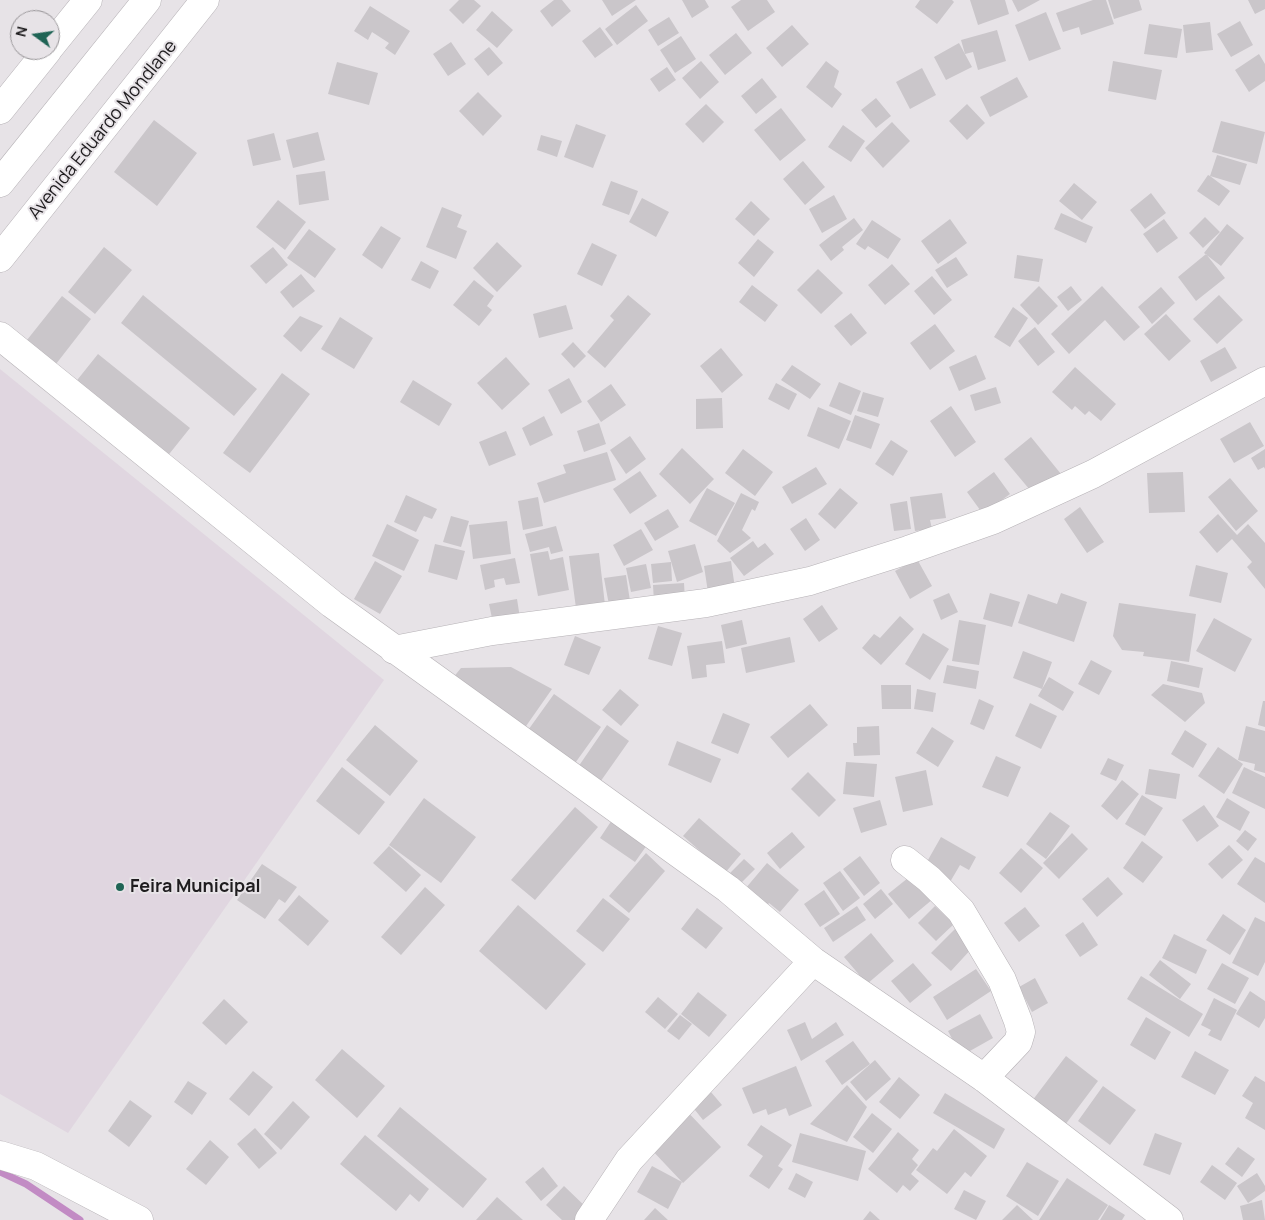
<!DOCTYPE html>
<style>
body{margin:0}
#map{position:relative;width:1265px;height:1220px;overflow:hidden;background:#e7e3e7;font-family:Manrope,sans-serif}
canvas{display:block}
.north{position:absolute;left:10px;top:10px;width:50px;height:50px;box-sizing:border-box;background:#e7e3e7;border:1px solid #979497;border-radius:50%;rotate:284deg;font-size:14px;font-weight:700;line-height:20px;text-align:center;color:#1f1d1f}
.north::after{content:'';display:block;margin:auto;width:18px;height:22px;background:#1f6455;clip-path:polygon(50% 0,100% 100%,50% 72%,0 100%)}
</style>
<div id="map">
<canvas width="1265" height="1220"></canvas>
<div class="north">N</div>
</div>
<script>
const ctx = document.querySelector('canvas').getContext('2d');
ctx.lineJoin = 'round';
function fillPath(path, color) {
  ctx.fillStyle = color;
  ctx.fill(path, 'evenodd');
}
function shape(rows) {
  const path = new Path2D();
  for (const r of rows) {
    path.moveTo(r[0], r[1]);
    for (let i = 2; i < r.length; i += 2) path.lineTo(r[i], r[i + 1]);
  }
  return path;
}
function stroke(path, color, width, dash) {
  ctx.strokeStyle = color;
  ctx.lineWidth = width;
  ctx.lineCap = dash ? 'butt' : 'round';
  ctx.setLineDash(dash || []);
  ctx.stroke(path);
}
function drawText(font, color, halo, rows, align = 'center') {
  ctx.font = font + ' Manrope,sans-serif';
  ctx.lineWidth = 4;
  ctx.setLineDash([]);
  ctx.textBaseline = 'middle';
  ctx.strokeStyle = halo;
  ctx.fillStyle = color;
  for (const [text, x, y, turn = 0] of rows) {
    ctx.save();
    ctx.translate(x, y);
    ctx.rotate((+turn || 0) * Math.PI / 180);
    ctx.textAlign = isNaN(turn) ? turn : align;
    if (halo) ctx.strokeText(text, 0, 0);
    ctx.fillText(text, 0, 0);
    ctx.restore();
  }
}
fillPath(shape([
 [0,369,384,680,68,1133,0,1094]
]), '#e0d6e0');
stroke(shape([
 [0,1172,26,1184,80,1220]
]), '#c28bc4', 7);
fillPath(shape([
 [459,0,474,0,481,6,463,24,449,10],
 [554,0,562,0,571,11,552,27,540,11],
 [602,0,636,0,612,16],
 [682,0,705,0,709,7,692,18],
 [741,0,767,0,775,12,748,31,731,7],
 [920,0,952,0,954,2,937,24,915,7],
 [970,0,1005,0,1009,14,978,25],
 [1012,0,1040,0,1018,12],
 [1093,0,1106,0,1114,24,1081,35,1079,27,1063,32,1056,13],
 [1108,0,1139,0,1142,10,1114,19],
 [1248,0,1265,0,1265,9,1255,14],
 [636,5,648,21,617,45,605,29],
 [370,6,410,31,395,55,385,48,389,43,372,32,368,40,354,31],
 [492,11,513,30,497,48,476,30],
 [1046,12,1061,49,1029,61,1015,25],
 [669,17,679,33,658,46,648,30],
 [1240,21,1253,45,1231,57,1217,34],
 [1210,22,1213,50,1186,53,1183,25],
 [1149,24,1182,29,1177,58,1144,54],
 [792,25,809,44,782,67,766,48],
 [600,27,613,45,595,58,582,41],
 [997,30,1006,61,978,70,973,52,965,54,961,40],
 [736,33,752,53,725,75,709,55],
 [681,36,696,59,675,73,660,50],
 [451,42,466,64,448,76,433,54],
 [959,43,972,67,946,80,934,57],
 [489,47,503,63,488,76,474,59],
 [1259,54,1265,64,1265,81,1249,92,1235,70],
 [701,61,719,82,700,99,682,78],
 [826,61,839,71,834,87,842,94,832,108,806,87],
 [1113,61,1162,70,1156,100,1108,91],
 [337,62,378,73,369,105,328,94],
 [667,67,676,80,659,92,650,79],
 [922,68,936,95,910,109,896,82],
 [1017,77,1028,97,990,117,980,97],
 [762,78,777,97,756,114,741,96],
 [478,92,502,116,483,136,459,111],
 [876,98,891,116,876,128,861,110],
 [706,104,724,122,703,143,685,124],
 [967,104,985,123,967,140,949,121],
 [781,108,806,140,780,161,754,130],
 [154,120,197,153,157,206,114,172],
 [1221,121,1265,132,1257,164,1212,152],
 [892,122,910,141,883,168,865,148],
 [576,124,606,135,593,168,564,157],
 [843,125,865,141,851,162,828,147],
 [318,132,325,160,293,168,286,140],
 [274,133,281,160,253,166,247,140],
 [541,135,562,141,557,157,537,150],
 [1217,155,1247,164,1240,185,1210,176,1230,191,1219,206,1197,191,1208,175,1210,176],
 [803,161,825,187,805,205,783,179],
 [325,171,329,200,299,205,296,175],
 [611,181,638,191,629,215,602,205],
 [1074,183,1097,202,1082,220,1059,201],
 [1151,193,1166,213,1145,229,1130,210],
 [834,195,847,219,822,233,809,209],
 [642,198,669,212,656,237,629,222],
 [278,200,306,222,285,250,256,227],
 [751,201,770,219,754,236,735,219],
 [442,207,462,215,457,227,467,231,456,259,426,247],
 [1061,213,1093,227,1086,243,1054,229],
 [1205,217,1220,232,1203,248,1189,233],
 [854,218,863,230,842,247,844,250,831,261,819,245],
 [950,219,967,243,938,264,921,241],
 [1164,219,1178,238,1157,253,1143,234],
 [872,220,901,239,888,259,868,246,865,250,856,244],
 [1227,224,1244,238,1221,266,1204,253],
 [381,226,401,238,382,269,362,255],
 [309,229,336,249,315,278,287,258],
 [758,239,774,252,754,277,738,263],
 [497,242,522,266,497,292,473,268],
 [592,243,617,255,602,286,577,274],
 [104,247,132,270,95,314,68,292],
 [273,247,288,265,266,284,250,266],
 [1206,254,1225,278,1196,301,1178,277],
 [1017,255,1043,259,1039,282,1014,278],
 [956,257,968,275,947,288,935,270],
 [421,261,439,271,430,289,411,280],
 [892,264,910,284,885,305,868,285],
 [818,269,843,293,821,314,797,290],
 [301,274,315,291,293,308,280,292],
 [932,276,952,300,934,315,914,291],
 [474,280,494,296,487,306,492,310,479,326,453,305],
 [752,285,778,305,765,322,739,302],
 [1039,286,1058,306,1038,325,1020,305],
 [1071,286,1082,300,1068,311,1057,297],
 [1102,286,1140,327,1124,341,1105,320,1069,354,1051,334],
 [1161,287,1175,303,1152,324,1138,307],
 [143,295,257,389,234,416,121,323],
 [628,295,651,314,605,368,587,352,614,320,610,316],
 [1219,295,1243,320,1217,344,1193,319],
 [62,296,91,319,56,364,27,340],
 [566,305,573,329,539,338,533,314],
 [1013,307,1028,318,1010,347,994,337],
 [851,313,867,333,851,346,834,326],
 [1166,314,1191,341,1169,361,1144,334],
 [300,316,323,326,301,352,283,336],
 [340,317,373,338,354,369,321,349],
 [935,324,955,351,930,370,910,343],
 [1035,327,1055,352,1038,366,1018,341],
 [573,342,586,356,574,368,561,354],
 [1225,347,1237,368,1211,382,1200,361],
 [721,348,743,375,722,393,700,366],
 [98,354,190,428,166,458,74,384],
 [976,355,986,379,959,391,949,367],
 [506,357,530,384,502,410,477,383],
 [792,365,821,384,810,399,781,380],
 [1075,367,1116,404,1101,421,1089,411,1085,415,1075,406,1072,410,1052,392],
 [282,373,310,394,250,473,223,453],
 [569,378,582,402,561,414,548,390],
 [413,380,452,404,439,426,400,402],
 [839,382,861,391,851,415,829,406],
 [776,383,797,394,789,410,768,399],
 [611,384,626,405,601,422,587,401],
 [996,387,1001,403,975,411,970,395],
 [863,392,884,398,878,417,857,411],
 [722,398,723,428,696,429,696,399],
 [951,406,976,442,955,457,930,421],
 [818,407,851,421,839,449,807,436],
 [855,415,880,424,871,449,846,440],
 [544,416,553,435,530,446,522,428],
 [1250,422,1264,446,1234,463,1220,439],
 [599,423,606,444,584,452,577,431],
 [506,431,516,455,489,466,479,442],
 [630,436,646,459,626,474,610,450],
 [1031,437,1061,474,1035,496,1004,459],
 [891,440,908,451,893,476,875,464],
 [682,448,714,479,690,504,659,474],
 [743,449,773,472,755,496,725,473],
 [1265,449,1265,469,1264,467,1258,470,1251,458],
 [607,452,616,480,544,503,537,483,566,473,563,465],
 [816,467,827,484,792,504,782,487],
 [640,471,657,496,630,514,613,489],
 [994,472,1010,494,983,514,967,492],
 [1183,472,1185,512,1149,513,1147,473],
 [1230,478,1258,511,1236,531,1208,497],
 [707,488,735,503,716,536,689,521],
 [840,488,858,503,835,529,818,514],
 [741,493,759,502,755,511,752,509,742,530,751,538,730,553,717,541],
 [942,493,946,518,930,520,932,529,915,531,910,497],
 [406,495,437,509,432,519,424,516,416,532,394,522],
 [538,497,543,526,523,530,518,501],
 [907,501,911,529,894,531,890,504],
 [1080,507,1104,542,1087,553,1064,519],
 [668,509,679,527,655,541,644,523],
 [1218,514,1237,535,1248,524,1265,543,1265,589,1247,567,1252,562,1232,539,1217,553,1199,532],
 [451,516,469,521,461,547,443,542],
 [806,518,820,540,805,551,790,529],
 [507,521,511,554,473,559,469,525],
 [387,524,419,540,404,571,372,556],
 [556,526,563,551,551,554,549,547,530,552,525,534],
 [641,529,653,550,624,566,613,545],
 [753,541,758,548,765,543,774,554,744,576,730,558],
 [435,544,465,551,457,580,428,572],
 [695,544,703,572,677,582,668,551],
 [548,551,550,560,563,557,569,590,538,596,530,554],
 [599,553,605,605,576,608,569,556],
 [515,558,520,583,506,585,504,578,494,580,495,587,485,590,480,565],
 [917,559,932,586,910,599,895,571],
 [375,561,402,576,380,614,354,599],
 [731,561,736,595,709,599,704,566],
 [671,562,672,581,653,583,651,564],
 [646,564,651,588,631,592,626,568],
 [1196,565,1228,573,1221,603,1189,596],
 [626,575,630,601,609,605,604,578],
 [684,583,685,600,654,602,653,585],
 [949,593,958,612,941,620,933,600],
 [990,593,1020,602,1012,627,983,619],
 [1061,593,1087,602,1074,642,1018,623,1028,594,1057,604],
 [517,599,520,618,493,623,489,604],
 [1119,603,1196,614,1189,662,1143,656,1144,652,1122,650,1113,636],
 [822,605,838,629,819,642,803,619],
 [900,616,914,629,881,665,862,648,874,634,880,638],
 [1214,618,1252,639,1235,672,1196,651],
 [742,620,747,644,726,649,721,625],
 [959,620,986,625,979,665,952,661],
 [658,626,682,633,672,666,648,659],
 [923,633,949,649,930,680,905,664],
 [575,636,601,647,589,675,564,665],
 [790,637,795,662,746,673,741,648],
 [722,641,725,663,706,665,707,677,692,679,687,646],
 [1023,651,1052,662,1042,689,1049,677,1074,692,1063,711,1038,696,1042,689,1013,678],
 [1091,660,1112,671,1099,695,1078,684],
 [1171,661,1203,668,1199,688,1167,681],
 [947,665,979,671,976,689,943,683],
 [511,667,552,689,524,729,452,679,461,668],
 [1163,684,1202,693,1205,703,1185,722,1151,695],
 [881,685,911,685,911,709,882,709],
 [620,689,639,705,621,726,602,710],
 [917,689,936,693,933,712,914,709],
 [554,694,601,727,573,766,526,733],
 [979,699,994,706,984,730,970,724],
 [1263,701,1265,701,1265,727,1258,725],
 [1030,703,1057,716,1041,749,1015,736],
 [810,704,828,725,788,758,770,737],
 [723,713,750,724,738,754,711,743],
 [375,725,418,761,390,796,346,760],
 [607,725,629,741,598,785,576,770],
 [879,726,880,755,854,756,853,743,857,743,857,727],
 [1246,726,1265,731,1265,773,1254,770,1255,764,1238,760],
 [932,727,954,741,938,767,916,753],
 [1185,730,1207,744,1193,768,1171,754],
 [677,741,721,759,711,783,668,765],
 [1218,747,1243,764,1224,794,1198,776],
 [996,756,1021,767,1008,797,982,787],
 [1108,758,1124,765,1116,781,1100,774],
 [846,762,877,764,874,797,843,794],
 [342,767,385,802,359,835,316,801],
 [1244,767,1265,777,1265,809,1232,793],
 [1149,769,1180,774,1176,799,1145,794],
 [926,770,933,805,903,812,895,777],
 [808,772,836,800,819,817,791,789],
 [1122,780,1139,794,1117,820,1101,806],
 [1142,795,1163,808,1145,836,1125,824],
 [424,798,476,837,441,883,389,845],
 [1227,798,1250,812,1240,831,1216,817],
 [880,800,887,825,861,833,853,808],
 [1204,805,1219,826,1197,842,1182,820],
 [575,807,598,827,535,900,511,880],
 [1050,812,1070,826,1046,859,1026,844],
 [699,818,741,854,725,873,683,836],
 [612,820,647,845,635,862,600,838],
 [1245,830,1257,839,1248,851,1236,841],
 [792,832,805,847,780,869,767,853],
 [1072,833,1088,849,1059,879,1043,863],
 [941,837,976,857,969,870,960,865,950,882,924,867],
 [1142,841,1163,857,1143,883,1123,868],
 [1229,845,1243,860,1222,879,1208,864],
 [389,846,421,875,406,892,373,863],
 [1021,848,1043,868,1021,893,999,873],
 [646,853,665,871,629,913,609,896],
 [860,856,880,883,864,896,843,869],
 [1255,857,1265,863,1265,903,1237,884],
 [744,859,755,869,741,883,730,873],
 [767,863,799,890,780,912,769,903,766,907,745,889],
 [262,864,297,887,285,903,279,899,265,919,237,900],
 [840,871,860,898,843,911,823,883],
 [913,874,933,899,909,919,888,894],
 [1108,877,1123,894,1097,917,1082,899],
 [425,887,445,905,401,955,381,937],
 [881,889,893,904,875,919,863,904],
 [824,890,840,914,820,927,804,904],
 [299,895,329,921,308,946,278,920],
 [603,898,630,919,603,952,576,931],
 [518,905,586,964,546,1010,479,951],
 [857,906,866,920,833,942,824,928],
 [935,906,954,924,936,941,918,923],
 [1025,907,1040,926,1019,942,1004,923],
 [697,908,723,928,706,949,681,929],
 [1223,914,1246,930,1230,955,1206,940],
 [1255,917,1265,922,1265,962,1258,976,1232,963],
 [1083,922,1098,945,1080,957,1065,935],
 [956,928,974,946,951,971,931,953],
 [871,933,894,961,867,984,844,957],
 [1174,934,1207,950,1196,974,1162,958],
 [1160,960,1191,984,1180,999,1149,975],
 [913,963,932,985,910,1003,891,981],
 [1222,963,1249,978,1235,1004,1207,989],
 [976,969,991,991,947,1020,933,997],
 [1141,976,1203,1014,1189,1037,1127,999],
 [1035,978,1048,1003,1032,1012,1019,987],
 [1250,991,1265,1001,1265,1018,1259,1028,1236,1014],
 [698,992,727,1015,709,1037,681,1014],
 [658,997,678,1014,665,1029,645,1012],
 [1214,998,1237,1010,1221,1041,1208,1035,1211,1030,1201,1025],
 [224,999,248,1022,226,1045,202,1023],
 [980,1014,993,1038,961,1056,948,1031],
 [680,1015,692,1024,679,1040,667,1031],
 [1146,1017,1171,1032,1155,1060,1130,1045],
 [805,1022,812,1039,836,1022,844,1035,801,1061,787,1030],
 [853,1041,870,1064,842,1085,825,1061],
 [342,1049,385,1086,357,1118,315,1080],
 [1195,1051,1229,1070,1215,1095,1181,1077],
 [1066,1056,1098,1081,1065,1125,1032,1101],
 [875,1060,891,1079,866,1101,850,1082],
 [796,1066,812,1106,789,1116,786,1108,768,1115,766,1109,753,1114,742,1088],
 [253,1071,273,1087,249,1116,229,1099],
 [1255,1076,1265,1082,1265,1130,1245,1118,1253,1103,1242,1096],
 [899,1077,920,1095,900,1119,879,1102],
 [188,1081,207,1093,192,1115,174,1102],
 [705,1085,722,1105,703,1120,687,1100],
 [847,1085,867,1107,847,1142,810,1124],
 [1103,1086,1136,1110,1110,1145,1078,1121],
 [945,1093,1005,1129,994,1149,933,1113],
 [130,1100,152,1116,129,1147,108,1131],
 [293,1101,310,1117,281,1150,264,1134],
 [682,1106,721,1147,683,1183,649,1147],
 [400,1107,487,1179,463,1208,377,1136],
 [872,1113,892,1129,873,1153,853,1137],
 [761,1125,792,1145,778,1166,783,1169,769,1189,749,1176,763,1156,747,1145],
 [255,1128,277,1153,259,1169,237,1144],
 [954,1129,987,1156,971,1177,965,1172,947,1194,916,1170,933,1148,937,1151],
 [898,1132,919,1150,912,1159,918,1165,911,1174,919,1181,910,1191,903,1185,897,1193,868,1169],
 [800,1133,866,1151,858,1181,792,1162],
 [1155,1133,1182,1143,1170,1175,1143,1165],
 [365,1135,429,1189,419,1202,410,1194,396,1211,340,1164],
 [210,1140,229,1157,206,1185,186,1169],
 [1238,1147,1255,1159,1242,1177,1225,1164],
 [1027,1162,1059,1181,1038,1216,1006,1196],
 [1212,1165,1237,1183,1225,1200,1200,1182],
 [652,1166,682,1182,668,1209,637,1192],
 [543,1167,558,1186,541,1201,525,1182],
 [796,1173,813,1182,805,1198,788,1189],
 [1257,1173,1265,1186,1265,1191,1248,1203,1237,1186],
 [1067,1178,1108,1205,1098,1220,1039,1220],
 [564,1186,588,1209,577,1220,562,1220,546,1205],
 [964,1190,986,1201,976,1220,954,1209],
 [497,1197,523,1220,476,1220],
 [1262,1200,1265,1220,1243,1220,1240,1206],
 [1017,1205,1033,1220,1002,1220],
 [1109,1205,1125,1215,1122,1220,1100,1220],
 [655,1208,668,1220,644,1220],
 [870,1211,880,1220,863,1220]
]), '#cac6ca');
const street = shape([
 [50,47,88,0],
 [0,110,48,50],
 [0,336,332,604,728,889,813,961,984,1078,1169,1220],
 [394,650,492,631,706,603,810,581,908,550,993,520,1093,474,1265,381],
 [905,860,929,879,961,911,1002,980,1018,1021,1021,1032,1018,1042,984,1078],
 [0,1155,36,1166,139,1220],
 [589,1220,629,1160,813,961]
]);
const secondary = shape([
 [0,183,147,0],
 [0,258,205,0]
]);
stroke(street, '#b6b2b6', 29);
stroke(secondary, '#b6b2b6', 29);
stroke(street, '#fff', 28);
stroke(secondary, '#fff', 28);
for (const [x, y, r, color] of [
 [120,887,5,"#1f6455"]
]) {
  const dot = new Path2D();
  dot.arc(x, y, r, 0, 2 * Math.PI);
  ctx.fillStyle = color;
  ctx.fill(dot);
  stroke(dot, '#e7e3e7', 2);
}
drawText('18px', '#1f1d1f', '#e7e3e7', [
 ["Avenida Eduardo Mondlane",103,130,-51]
]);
drawText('bold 18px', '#1f1d1f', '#e7e3e7', [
 ["Feira Municipal",130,887]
], 'left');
</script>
